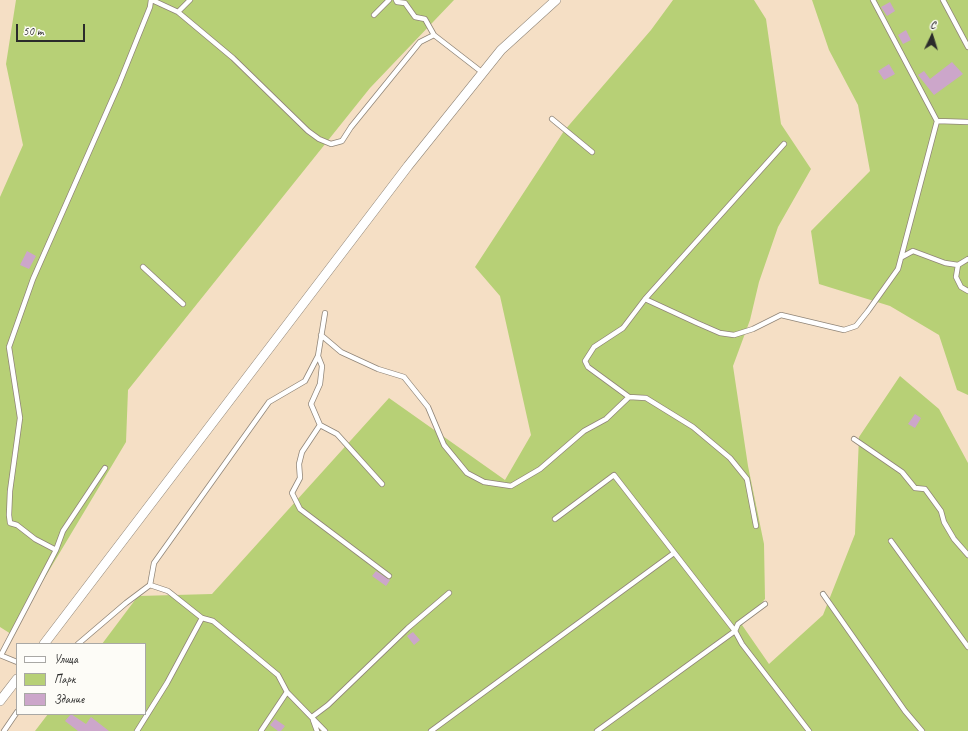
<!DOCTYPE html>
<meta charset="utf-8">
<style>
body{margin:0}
#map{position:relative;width:968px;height:731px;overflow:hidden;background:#f5dfc5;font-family:Caveat,sans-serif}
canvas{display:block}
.legend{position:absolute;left:16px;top:643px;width:130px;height:72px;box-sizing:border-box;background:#fdfcf7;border:1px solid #a9a8a5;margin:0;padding:5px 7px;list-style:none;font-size:12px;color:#2b2b2b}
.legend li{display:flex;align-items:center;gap:8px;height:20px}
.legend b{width:20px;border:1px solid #a9a8a5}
.north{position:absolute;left:912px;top:16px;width:40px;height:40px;-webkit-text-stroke:3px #fdfcf7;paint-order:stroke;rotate:4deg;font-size:11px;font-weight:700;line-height:16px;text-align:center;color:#2b2b2b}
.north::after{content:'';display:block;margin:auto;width:14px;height:18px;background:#2b2b2b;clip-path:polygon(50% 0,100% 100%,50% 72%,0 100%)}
.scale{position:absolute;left:16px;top:24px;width:69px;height:18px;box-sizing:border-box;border:2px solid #2b2b2b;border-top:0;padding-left:5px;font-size:12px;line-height:14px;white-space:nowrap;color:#2b2b2b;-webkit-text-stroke:3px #fdfcf7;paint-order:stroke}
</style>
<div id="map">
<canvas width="968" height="731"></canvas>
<ul class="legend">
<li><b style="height:5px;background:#fff"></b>Улица</li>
<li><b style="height:11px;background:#b7d076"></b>Парк</li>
<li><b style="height:11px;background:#cca6ca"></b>Здание</li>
</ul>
<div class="north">С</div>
<div class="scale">50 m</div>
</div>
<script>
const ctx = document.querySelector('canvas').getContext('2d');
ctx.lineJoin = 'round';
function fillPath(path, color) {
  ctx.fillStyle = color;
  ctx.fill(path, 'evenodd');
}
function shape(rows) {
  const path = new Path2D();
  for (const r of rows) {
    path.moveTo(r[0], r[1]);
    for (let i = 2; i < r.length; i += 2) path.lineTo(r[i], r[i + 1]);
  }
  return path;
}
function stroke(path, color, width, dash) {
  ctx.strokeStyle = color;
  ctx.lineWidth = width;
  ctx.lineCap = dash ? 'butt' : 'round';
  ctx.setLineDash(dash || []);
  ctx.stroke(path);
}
fillPath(shape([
 [16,0,454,0,370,88,128,390,126,442,11,634,0,627,0,197,23,145,6,64],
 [673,0,754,0,766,19,781,124,811,169,778,227,759,282,750,320,733,366,748,466,764,544,765,599,742,625,769,664,823,615,855,534,859,437,900,376,939,409,968,463,968,731,35,731,48,714,145,714,145,644,102,644,138,596,212,594,389,398,505,480,531,435,500,296,475,267,564,131,651,30],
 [812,0,968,0,968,395,957,390,939,335,890,306,819,284,811,231,870,171,858,105,829,50]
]), '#b7d076');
fillPath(shape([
 [890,2,895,11,887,16,881,7],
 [906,30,911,40,903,44,898,35],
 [952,62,963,74,934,95,918,75,924,71,930,79],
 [889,64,895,74,884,80,878,71],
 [27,251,36,256,29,269,20,265],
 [915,414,921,418,915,428,908,424],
 [376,571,390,580,386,586,372,576],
 [413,632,420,640,414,645,407,636],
 [71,714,86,724,91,717,109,731,78,731,65,721],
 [275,719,285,726,281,731,278,731,270,725]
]), '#cca6ca');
const service = shape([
 [152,0,178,12,190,0],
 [396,0,397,2,405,3,415,17,425,19,434,35],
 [943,0,968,47],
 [178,12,233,58,308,131,319,139,331,144,342,141,351,127,420,42,434,35,483,73],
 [374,15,389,0],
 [552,119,592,152],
 [937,121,968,122],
 [902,257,913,251,945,263,958,265,968,259],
 [958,265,956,277,961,287,968,291],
 [143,267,183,304],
 [645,299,697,323,720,333,734,335,753,329,781,315,844,330,856,326,868,311,898,269,937,121,873,0],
 [321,335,341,352,378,369,404,377,428,407,444,445,467,473,484,482,511,486,540,469,584,431,606,419,629,397],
 [318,356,322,366,320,384,311,404,320,425,302,452,299,464,300,478,292,493,300,509,389,576],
 [320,425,337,434,382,484],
 [854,439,902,472,915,488,925,489,941,511,944,522,954,539,968,555],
 [555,519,614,475,735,631,742,644,809,731],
 [756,526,747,479,730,458,693,427,646,398,629,397,588,367,585,361,594,347,623,328,645,299,784,144],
 [891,541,968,647],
 [56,550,35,539,17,525,10,523,9,515,10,491,20,418,9,347,33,279,119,84,150,7,151,0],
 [150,585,168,591,202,618,213,621,278,675,287,692,325,731],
 [823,594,905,711,922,731],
 [78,644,126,603,150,585,154,563,269,402,305,381,318,356,325,313],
 [0,655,17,662],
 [1,655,56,550,63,531,105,468],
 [312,717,328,705,408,628,449,593],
 [313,720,317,731],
 [4,731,17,712],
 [137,731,167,683,202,618],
 [261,731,287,692],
 [431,731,674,553],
 [597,731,735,631,738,624,765,604]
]);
const minor = shape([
 [44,644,408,166,501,50,556,0],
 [0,701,17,679]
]);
stroke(service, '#908578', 6);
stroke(minor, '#908578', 10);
stroke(service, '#fff', 4.5);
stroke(minor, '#fff', 9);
</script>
